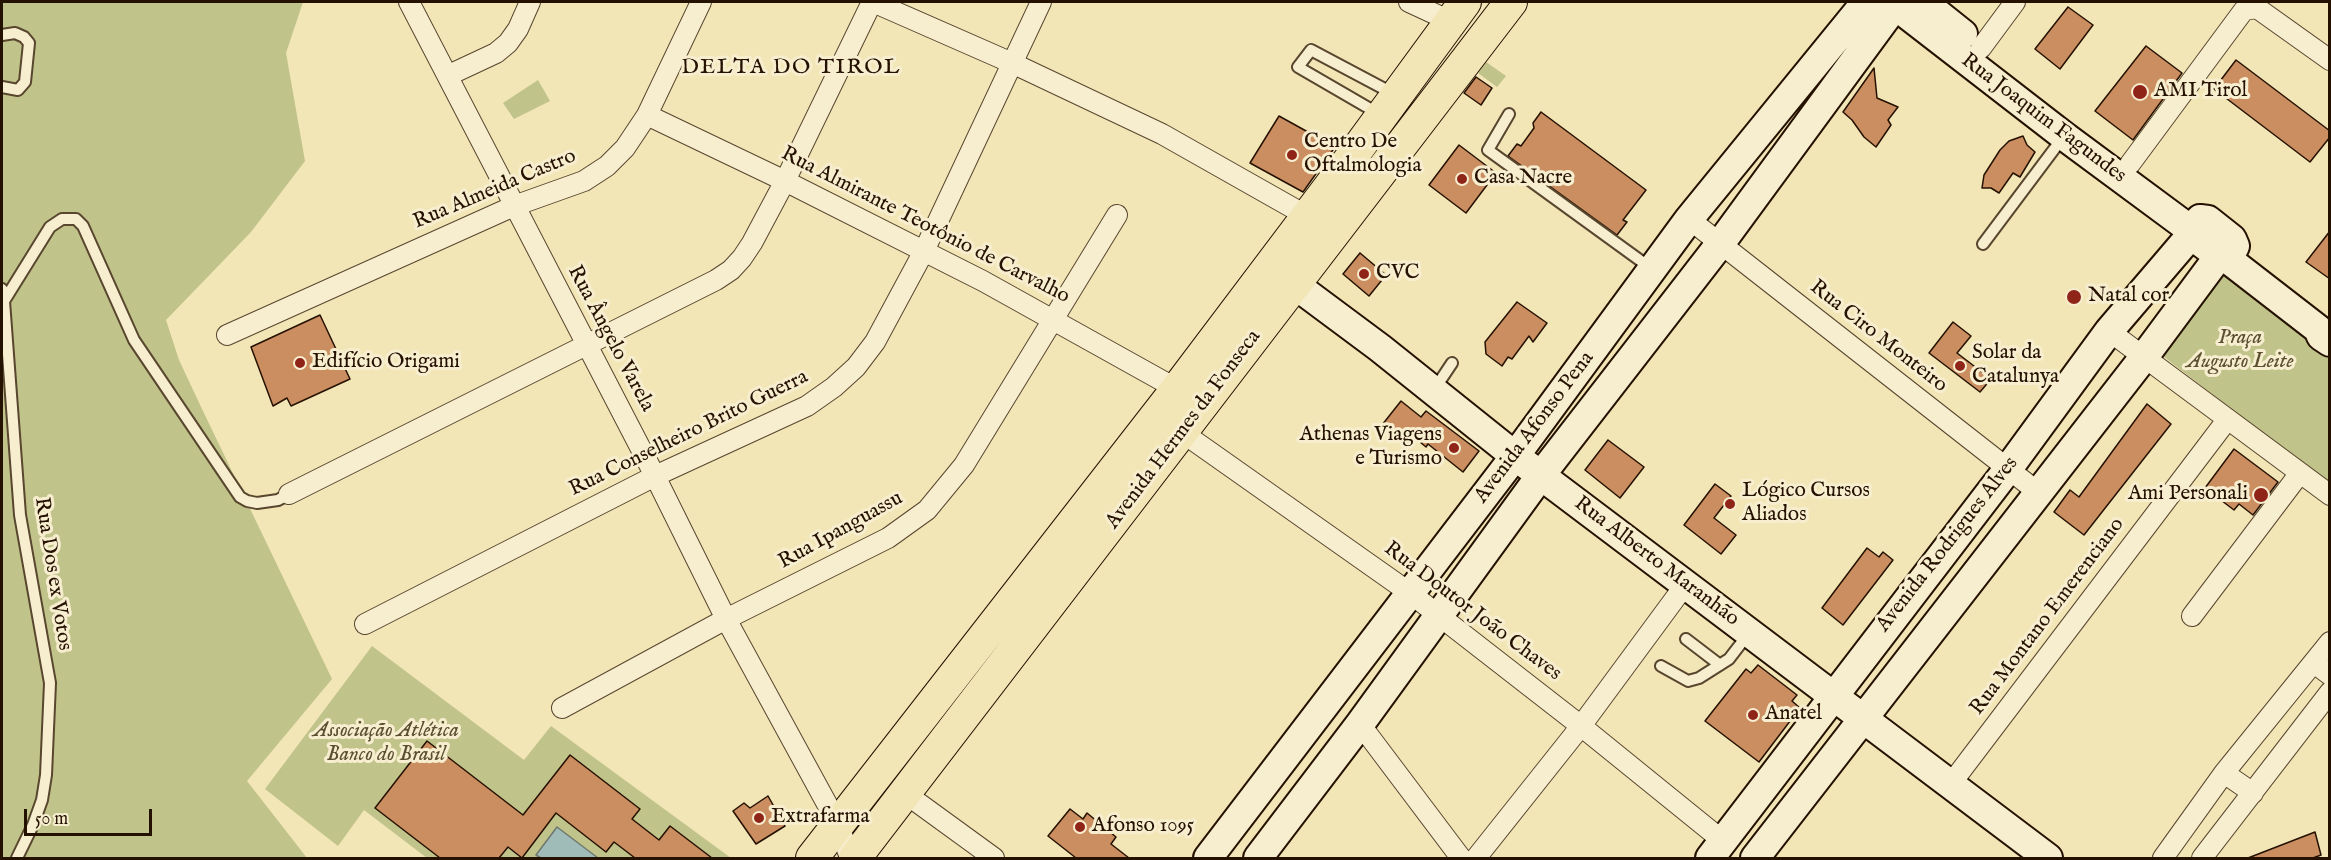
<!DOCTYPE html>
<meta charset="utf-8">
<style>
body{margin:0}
#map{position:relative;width:2331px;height:860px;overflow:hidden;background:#f2e5b6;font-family:"IM FELL English",serif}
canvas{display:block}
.frame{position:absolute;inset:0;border:3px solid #251100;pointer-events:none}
.scale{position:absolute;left:24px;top:809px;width:128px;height:27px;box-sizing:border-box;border:3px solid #251100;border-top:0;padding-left:8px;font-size:18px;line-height:21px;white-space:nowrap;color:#251100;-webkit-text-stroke:4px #f7eed0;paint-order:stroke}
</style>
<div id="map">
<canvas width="2331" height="860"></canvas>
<div class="frame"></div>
<div class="scale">50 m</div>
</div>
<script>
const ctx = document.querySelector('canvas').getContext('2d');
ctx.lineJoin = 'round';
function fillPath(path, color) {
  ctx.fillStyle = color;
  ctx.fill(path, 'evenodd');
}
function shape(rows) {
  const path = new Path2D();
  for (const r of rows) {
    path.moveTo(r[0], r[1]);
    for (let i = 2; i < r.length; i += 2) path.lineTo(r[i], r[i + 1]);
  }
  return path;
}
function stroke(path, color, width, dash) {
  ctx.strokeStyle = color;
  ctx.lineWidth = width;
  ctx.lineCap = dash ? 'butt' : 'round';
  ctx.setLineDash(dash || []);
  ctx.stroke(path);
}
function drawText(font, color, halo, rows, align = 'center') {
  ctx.font = font + ' "IM FELL English",serif';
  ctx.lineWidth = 6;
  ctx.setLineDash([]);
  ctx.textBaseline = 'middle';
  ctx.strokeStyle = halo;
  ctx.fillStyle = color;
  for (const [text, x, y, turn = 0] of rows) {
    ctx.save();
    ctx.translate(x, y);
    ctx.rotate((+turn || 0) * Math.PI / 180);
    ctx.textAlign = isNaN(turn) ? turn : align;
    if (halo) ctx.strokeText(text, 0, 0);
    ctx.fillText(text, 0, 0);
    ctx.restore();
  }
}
fillPath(shape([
 [2,2,303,2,286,53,305,161,251,232,166,320,179,360,202,409,332,679,247,781,307,858,2,858],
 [1486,62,1506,76,1497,87,1478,73],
 [538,80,550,101,514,119,503,103],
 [2221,273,2329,357,2329,484,2159,353],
 [372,646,524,760,551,726,731,858,427,858,364,810,338,846,265,789]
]), '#c0c38a');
const water = shape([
 [557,827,598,858,541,858,536,855,557,827]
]);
fillPath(water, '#a0bcb9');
stroke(water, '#6f786f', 1.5);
const building = shape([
 [2068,7,2093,25,2060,69,2035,49,2068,7],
 [2146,46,2182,73,2133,140,2095,111,2146,46],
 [2236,60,2330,131,2330,137,2310,162,2214,89,2236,60],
 [1874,68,1877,98,1898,107,1888,120,1891,125,1876,147,1864,137,1852,120,1843,112,1874,68],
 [1476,77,1492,88,1481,105,1464,93,1476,77],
 [1541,112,1646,190,1623,220,1627,222,1617,235,1508,156,1517,144,1521,146,1534,128,1533,123,1541,112],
 [1279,116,1335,147,1303,192,1250,163,1279,116],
 [2023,136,2027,145,2035,152,2020,177,2013,173,1999,193,1991,188,1982,188,1984,175,2000,150,2009,141,2023,136],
 [1459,145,1496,173,1466,213,1429,185,1459,145],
 [2330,231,2330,279,2306,262,2330,231],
 [1360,253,1386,275,1369,296,1343,274,1360,253],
 [1517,302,1547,323,1533,342,1529,336,1512,359,1508,357,1502,366,1486,354,1485,342,1517,302],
 [320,315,350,379,291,406,287,398,273,406,251,347,320,315],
 [1953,322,1971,336,1957,353,1991,379,1980,392,1929,353,1953,322],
 [1401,401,1421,417,1426,411,1479,451,1463,472,1428,444,1426,447,1409,433,1402,441,1382,425,1401,401],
 [2147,404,2171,424,2084,535,2054,512,2070,490,2079,497,2147,404],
 [1608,440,1644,467,1620,498,1585,470,1608,440],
 [2234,449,2278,482,2253,515,2239,504,2234,510,2205,488,2234,449],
 [1715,484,1731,496,1714,518,1736,535,1721,554,1684,525,1715,484],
 [1867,548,1879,557,1883,552,1893,560,1843,625,1822,608,1867,548],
 [1758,665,1797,695,1792,701,1800,708,1759,762,1705,721,1746,669,1751,673,1758,665],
 [427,741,523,815,570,755,640,809,632,819,659,840,670,826,712,858,635,858,614,842,606,852,556,813,522,858,508,847,499,858,440,858,375,808,427,741],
 [768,796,785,826,756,844,733,811,744,803,750,808,768,796],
 [1070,809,1083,819,1087,813,1116,837,1111,844,1129,858,1076,858,1048,836,1070,809],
 [2315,832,2321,855,2313,858,2248,858,2315,832]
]);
fillPath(building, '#cb8e61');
stroke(building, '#251100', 1.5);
const lane = shape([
 [2,35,15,33,24,37,29,43,25,82,18,90,2,87],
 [1379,114,1298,67,1311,50,1394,94],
 [1509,114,1488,150,1652,269],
 [1983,244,2064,136],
 [2,289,4,301,20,515,50,683,46,775,42,800,33,825,17,858],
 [4,301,50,227,62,219,76,219,83,226,134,340,240,497,247,501,257,503,278,500,289,494],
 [1434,390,1452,363],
 [1686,639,1720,665],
 [1661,666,1688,681,1699,678,1729,659,1749,633]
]);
const street = shape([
 [409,2,655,476,726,619,839,826,850,858],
 [873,2,1012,63,1162,134,1307,216],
 [1409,2,1450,21],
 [1981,48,2015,2],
 [449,75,496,53,508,43,518,29,530,2],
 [647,115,785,181,983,281,1177,389],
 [2130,164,2244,10,2257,8,2330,60],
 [1689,219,2039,493],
 [2109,331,2330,495],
 [227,335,514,206,584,181,607,166,625,148,647,115,701,2],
 [1183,433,1410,593,1581,726,1723,841],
 [289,494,716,280,731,270,742,258,752,243,785,181,872,2],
 [2192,616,2300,473],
 [365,624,655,476,807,406,834,387,856,367,875,342,924,251,1041,2],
 [2314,663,2330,675],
 [562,708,726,619,888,538,927,510,964,465,1117,215],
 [1360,724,1461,858],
 [2224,773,2253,793],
 [1950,785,2227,420],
 [906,794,994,858],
 [1476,858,1581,726,1685,585],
 [2163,858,2224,773,2330,642],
 [2202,858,2330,692]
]);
const secondary = shape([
 [1923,2,1963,34],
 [1896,6,2064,136,2191,230],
 [2225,257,2233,250,2235,246,2232,239,2208,220,2200,219,2191,230,2191,235,2219,256,2225,257,2318,329,2321,336,2330,342],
 [1278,268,1294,284,1380,348,1515,456,2048,858],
 [1208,858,1515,456,1689,219,1866,2],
 [1258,858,1360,724,1541,475,1720,244,1894,7],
 [1710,858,2008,469,2109,331,2191,235],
 [1755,858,2144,357,2219,256]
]);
const primary = shape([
 [812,858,1177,389,1334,181,1465,2],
 [855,858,1511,2]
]);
stroke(lane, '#58462e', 14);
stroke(street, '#58462e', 22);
stroke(secondary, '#251100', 32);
stroke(primary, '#251100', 34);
stroke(lane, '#f7eed0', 10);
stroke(street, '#f7eed0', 20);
stroke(secondary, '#f7eed0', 28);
stroke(primary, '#f2e5b6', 32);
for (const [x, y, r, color] of [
 [2140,92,8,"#8f2418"],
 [1292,155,6,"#8f2418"],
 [1462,179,6,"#8f2418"],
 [1364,274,6,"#8f2418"],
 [2074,297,8,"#8f2418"],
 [300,363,6,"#8f2418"],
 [1960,366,6,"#8f2418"],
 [1454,448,6,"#8f2418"],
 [2261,495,8,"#8f2418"],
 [1730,504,6,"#8f2418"],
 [1753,715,6,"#8f2418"],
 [759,818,6,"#8f2418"],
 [1080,827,6,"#8f2418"]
]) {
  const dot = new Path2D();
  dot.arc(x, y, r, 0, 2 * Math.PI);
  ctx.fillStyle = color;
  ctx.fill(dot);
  stroke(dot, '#f7eed0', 2);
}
drawText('21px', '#251100', '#f7eed0', [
 ["AMI Tirol",2154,92],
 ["Centro De",1304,143],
 ["Oftalmologia",1304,167],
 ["Casa Nacre",1474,179],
 ["CVC",1376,274],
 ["Natal cor",2088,297],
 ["Solar da",1972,354],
 ["Catalunya",1972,378],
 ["Edifício Origami",312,363],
 ["Athenas Viagens",1442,436,"right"],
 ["e Turismo",1442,460,"right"],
 ["Lógico Cursos",1742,492],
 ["Aliados",1742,516],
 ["Ami Personali",2248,495,"right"],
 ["Anatel",1765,715],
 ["Extrafarma",771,818],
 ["Afonso 1095",1092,827]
], 'left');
drawText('21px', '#251100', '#f7eed0', [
 ["Rua Joaquim Fagundes",2043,119,37],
 ["Rua Almeida Castro",495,190,-23],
 ["Rua Almirante Teotônio de Carvalho",925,226,27],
 ["Rua Ciro Monteiro",1878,337,38],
 ["Rua Ângelo Varela",610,339,62],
 ["Avenida Afonso Pena",1535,428,-53],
 ["Avenida Hermes da Fonseca",1184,430,-53],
 ["Rua Conselheiro Brito Guerra",689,434,-26],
 ["Rua Ipanguassu",841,531,-29],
 ["Avenida Rodrigues Alves",1948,545,-52],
 ["Rua Alberto Maranhão",1656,562,37],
 ["Rua Dos ex Votos",52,574,81],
 ["Rua Doutor João Chaves",1472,612,37],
 ["Rua Montano Emerenciano",2048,617,-53]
]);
drawText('italic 21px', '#5b4f30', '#f7eed0', [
 ["Praça",2240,339],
 ["Augusto Leite",2240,363],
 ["Associação Atlética",386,732],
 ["Banco do Brasil",386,756]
]);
ctx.letterSpacing = '1.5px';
drawText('22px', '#251100', '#f7eed0', [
 ["DELTA DO TIROL",791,68]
]);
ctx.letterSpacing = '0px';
</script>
